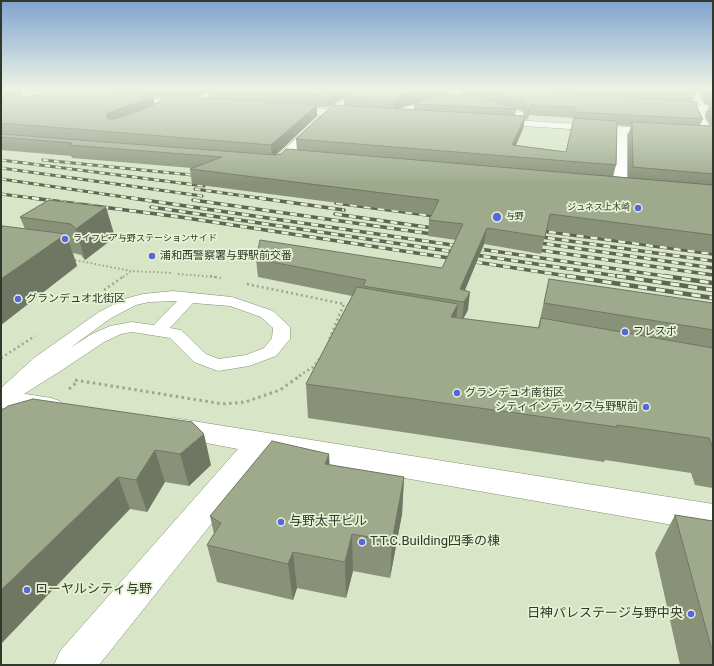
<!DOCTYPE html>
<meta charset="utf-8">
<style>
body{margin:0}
#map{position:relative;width:714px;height:666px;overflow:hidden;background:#d8e5c6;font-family:Roboto,sans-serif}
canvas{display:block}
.frame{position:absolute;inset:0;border:2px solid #33382c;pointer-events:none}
</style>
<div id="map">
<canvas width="714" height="666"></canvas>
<div class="frame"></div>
</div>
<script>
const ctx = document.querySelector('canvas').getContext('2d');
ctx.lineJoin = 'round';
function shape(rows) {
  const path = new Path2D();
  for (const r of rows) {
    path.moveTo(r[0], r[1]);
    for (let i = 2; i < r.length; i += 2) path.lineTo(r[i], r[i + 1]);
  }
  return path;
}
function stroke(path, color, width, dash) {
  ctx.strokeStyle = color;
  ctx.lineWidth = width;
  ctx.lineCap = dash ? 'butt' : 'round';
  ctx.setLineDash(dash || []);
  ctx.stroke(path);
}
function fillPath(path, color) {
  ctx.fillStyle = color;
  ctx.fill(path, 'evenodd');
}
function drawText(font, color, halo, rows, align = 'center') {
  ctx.font = font + ' Roboto,"Noto Sans JP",sans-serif';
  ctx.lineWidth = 3.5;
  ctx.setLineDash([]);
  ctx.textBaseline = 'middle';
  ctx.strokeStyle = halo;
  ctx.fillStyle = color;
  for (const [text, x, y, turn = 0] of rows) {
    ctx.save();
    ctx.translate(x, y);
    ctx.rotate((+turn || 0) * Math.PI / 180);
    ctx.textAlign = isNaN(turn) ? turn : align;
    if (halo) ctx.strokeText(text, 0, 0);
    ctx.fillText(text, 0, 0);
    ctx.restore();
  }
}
const service = shape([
 [490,106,523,112,523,124,519,127,516,126,516,115,490,110,490,106],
 [173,291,232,297,273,311,290,327,290,339,276,356,249,366,218,371,194,362,170,338,132,332,121,334,104,342,62,370,8,404,1,406,1,388,34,358,99,312,124,299,143,294,173,291],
 [177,301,154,325,132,322,110,326,92,334,70,348,111,318,136,305,149,302,177,301],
 [193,303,230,306,261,317,273,328,272,338,264,348,246,355,219,359,206,354,181,330,170,328,193,303]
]);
const minor = shape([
 [215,90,228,90,194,106,191,107,186,104,188,102,215,90],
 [461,90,475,90,473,92,408,113,400,118,392,118,391,116,400,109,461,90],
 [690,90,699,90,704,105,713,106,713,112,705,111,705,118,713,132,713,137,705,137,703,135,695,118,695,111,668,109,663,106,668,103,694,105,690,90],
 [621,127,627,130,627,187,625,190,620,191,615,190,613,187,615,130,621,127],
 [1,390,51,398,60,401,64,407,60,413,51,416,1,408,1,390],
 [174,418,713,504,713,532,267,454,99,665,54,665,60,651,238,449,164,435,160,428,164,421,174,418]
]);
const secondary = shape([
 [1,90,67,94,72,97,67,100,1,96,1,90],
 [360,90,371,90,339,110,360,112,361,114,360,116,333,115,287,160,279,160,277,157,279,154,322,115,287,112,283,111,282,109,283,107,328,109,360,90],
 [123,97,189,101,194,104,189,107,120,102,118,100,120,98,123,97],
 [495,119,713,132,713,138,491,124,490,122,491,120,495,119]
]);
stroke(service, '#838f72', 1);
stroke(minor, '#838f72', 1);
stroke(secondary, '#838f72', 1);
stroke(shape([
 [75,260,131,271],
 [178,274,215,277],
 [123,277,131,271,173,273]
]), '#9ca78e', 2, [1.5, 2.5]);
stroke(shape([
 [210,276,221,278],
 [247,284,344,304,328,342],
 [104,290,124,276],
 [1,358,35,336],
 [299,376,313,367,321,357]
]), '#9ca78e', 2.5, [2, 3]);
stroke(shape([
 [75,380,223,404,245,402,280,390,301,375],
 [69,389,78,381]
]), '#9ca78e', 3, [2.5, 3.5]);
fillPath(service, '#fff');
fillPath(minor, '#fff');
fillPath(secondary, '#fff');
const railFar2 = shape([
 [1,160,204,186],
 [43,160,202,176],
 [1,168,202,196],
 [1,179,138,199],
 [195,189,266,199],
 [1,194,40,199]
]);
const railFar1 = shape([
 [32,198,180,217,574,277],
 [131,198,671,277],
 [259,198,344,210],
 [193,200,439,235],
 [336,203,442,217],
 [151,207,624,277],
 [335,214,440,229],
 [535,230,713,254],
 [534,236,713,261],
 [533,242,713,268],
 [532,249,713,275]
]);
const rail = shape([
 [567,276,713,298],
 [617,276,713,290],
 [664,276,713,283]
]);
stroke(railFar2, '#5e6554', 3);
stroke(railFar1, '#5e6554', 3.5);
stroke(rail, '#5e6554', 4.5);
stroke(railFar2, '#e5f2d3', 2, [5.5]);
stroke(railFar1, '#e5f2d3', 2.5, [7]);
stroke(rail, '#e5f2d3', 3, [9]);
fillPath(shape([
 [1,90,21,90,23,97,31,96,53,92,25,90,456,90,400,108,398,109,414,110,414,104,460,96,461,90,695,90,696,92,692,102,697,108,703,119,700,125,711,126,706,118,706,113,709,105,705,104,700,90,713,90,713,253,546,230,541,254,484,244,465,290,468,310,463,319,538,328,549,279,713,303,713,488,695,485,691,473,605,460,604,462,308,418,306,384,352,296,258,277,256,259,442,268,456,240,428,236,429,220,431,215,192,184,190,169,192,168,72,158,71,156,1,150],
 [208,92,209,99,194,98,198,96],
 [153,97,166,98,154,104],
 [344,98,344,106,296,139,297,150,276,155,317,116,317,107,328,107],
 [516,109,523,111,524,116,515,115],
 [529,115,574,118,566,152,516,145,523,129,525,119,527,120],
 [617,125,631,126,628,135,628,178,613,176,616,165],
 [49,200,115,237,85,260,81,255,73,253,77,266,1,325,1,228,25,229,20,217],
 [33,399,211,465,189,486,165,482,147,512,130,509],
 [330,465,404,477,402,514,390,578,353,571,346,598,297,588,293,600,217,582,207,545,214,534,210,516],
 [675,515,713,521,713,665,680,665,655,553]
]), '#899279');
fillPath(shape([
 [188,90,207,90,208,92,190,99],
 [339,90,357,90,328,107,327,96],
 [422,90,456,90,400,108,394,112,394,100,400,96],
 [153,95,155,107,110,125,106,116,108,113],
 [317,105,317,116,272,158,271,145],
 [531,105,529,115,527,120,529,109],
 [525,116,523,129,511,156,512,145],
 [106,207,115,237,85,260,76,229],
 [487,228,484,244,460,302,460,289],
 [66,234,77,266,1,325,1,279],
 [470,292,468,310,462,321,464,302],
 [458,304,454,336,451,317],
 [204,434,211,465,189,486,180,454],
 [155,450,165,482,147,512,136,480],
 [329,454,331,491,325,464],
 [118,477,130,509,1,644,1,590],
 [404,477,402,514,390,578,392,541],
 [352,534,353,571,346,598,345,562],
 [293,552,297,588,293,600,288,564]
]), '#6f7763');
const building = shape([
 [58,90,153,95,141,101,108,113,106,116,108,119,115,119,148,108,169,96,317,105,271,145,1,123,1,97,31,96,58,90],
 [211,90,339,90,327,96,211,90],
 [356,90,422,90,400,96,394,100,344,98,356,90],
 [475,90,508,90,697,102,697,108,703,119,575,112,576,107,531,105,529,109,526,109,525,101,485,91,475,90],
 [655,90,695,90,696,92,655,90],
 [708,90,713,90,713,94,709,93,708,90],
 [445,94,483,98,516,108,516,109,414,104,445,94],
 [710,101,713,101,713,110,711,106,710,101],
 [333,105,525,116,512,145,566,152,574,118,617,121,616,165,296,139,333,105],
 [632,122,713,126,713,174,633,167,632,122],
 [1,134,275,155,281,154,286,149,713,185,713,235,550,214,545,237,487,228,460,289,470,292,464,302,363,286,366,280,256,259,260,240,442,268,463,224,429,220,439,200,190,169,222,157,68,145,72,143,1,137,1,134],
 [49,200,106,207,76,229,71,224,20,217,49,200],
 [3,226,66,234,1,279,1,228,3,226],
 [549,279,713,303,713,330,544,303,549,279],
 [357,287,458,304,451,317,539,328,541,318,713,348,713,449,709,438,617,425,617,427,306,384,357,287],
 [33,399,192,422,204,434,180,454,155,450,136,480,118,477,1,590,1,411,8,406,33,399],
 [272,441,329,454,325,464,404,477,392,541,352,534,345,562,293,552,288,564,207,545,221,523,210,516,272,441],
 [675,515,713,521,713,648,711,647,675,515]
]);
fillPath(building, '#9faa8d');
stroke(building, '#6f7763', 1);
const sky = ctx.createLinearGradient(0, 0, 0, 183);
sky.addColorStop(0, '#7fa4cf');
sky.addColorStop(0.49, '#edf3e5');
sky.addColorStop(1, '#edf3e500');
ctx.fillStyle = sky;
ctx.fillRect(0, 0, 714, 183);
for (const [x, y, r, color] of [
 [638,208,4,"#5666dc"],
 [497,217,5,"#5666dc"],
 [65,239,4,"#5666dc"],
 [152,256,4,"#5666dc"],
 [18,299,4,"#5666dc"],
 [625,332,4,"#5666dc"],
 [457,393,4,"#5666dc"],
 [646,407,4,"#5666dc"],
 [281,522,4,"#5666dc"],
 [362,542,4,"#5666dc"],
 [27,590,4,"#5666dc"],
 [691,614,4,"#5666dc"]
]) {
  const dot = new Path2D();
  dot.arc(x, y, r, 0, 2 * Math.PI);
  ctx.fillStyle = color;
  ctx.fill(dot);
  stroke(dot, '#e5f2d3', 1.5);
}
drawText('9px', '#33382c', '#e5f2d3', [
 ["ジュネス上木崎",630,208,"right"],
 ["与野",506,217],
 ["ライフピア与野ステーションサイド",73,239]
], 'left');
drawText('11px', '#33382c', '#e5f2d3', [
 ["浦和西警察署与野駅前交番",160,256],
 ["グランデュオ北街区",26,299],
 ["フレスポ",633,332],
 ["グランデュオ南街区",465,393],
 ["シティインデックス与野駅前",638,407,"right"]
], 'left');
drawText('13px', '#33382c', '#e5f2d3', [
 ["与野太平ビル",289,522],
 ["T.T.C.Building四季の棟",370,542],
 ["ローヤルシティ与野",35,590],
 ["日神パレステージ与野中央",683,614,"right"]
], 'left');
</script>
